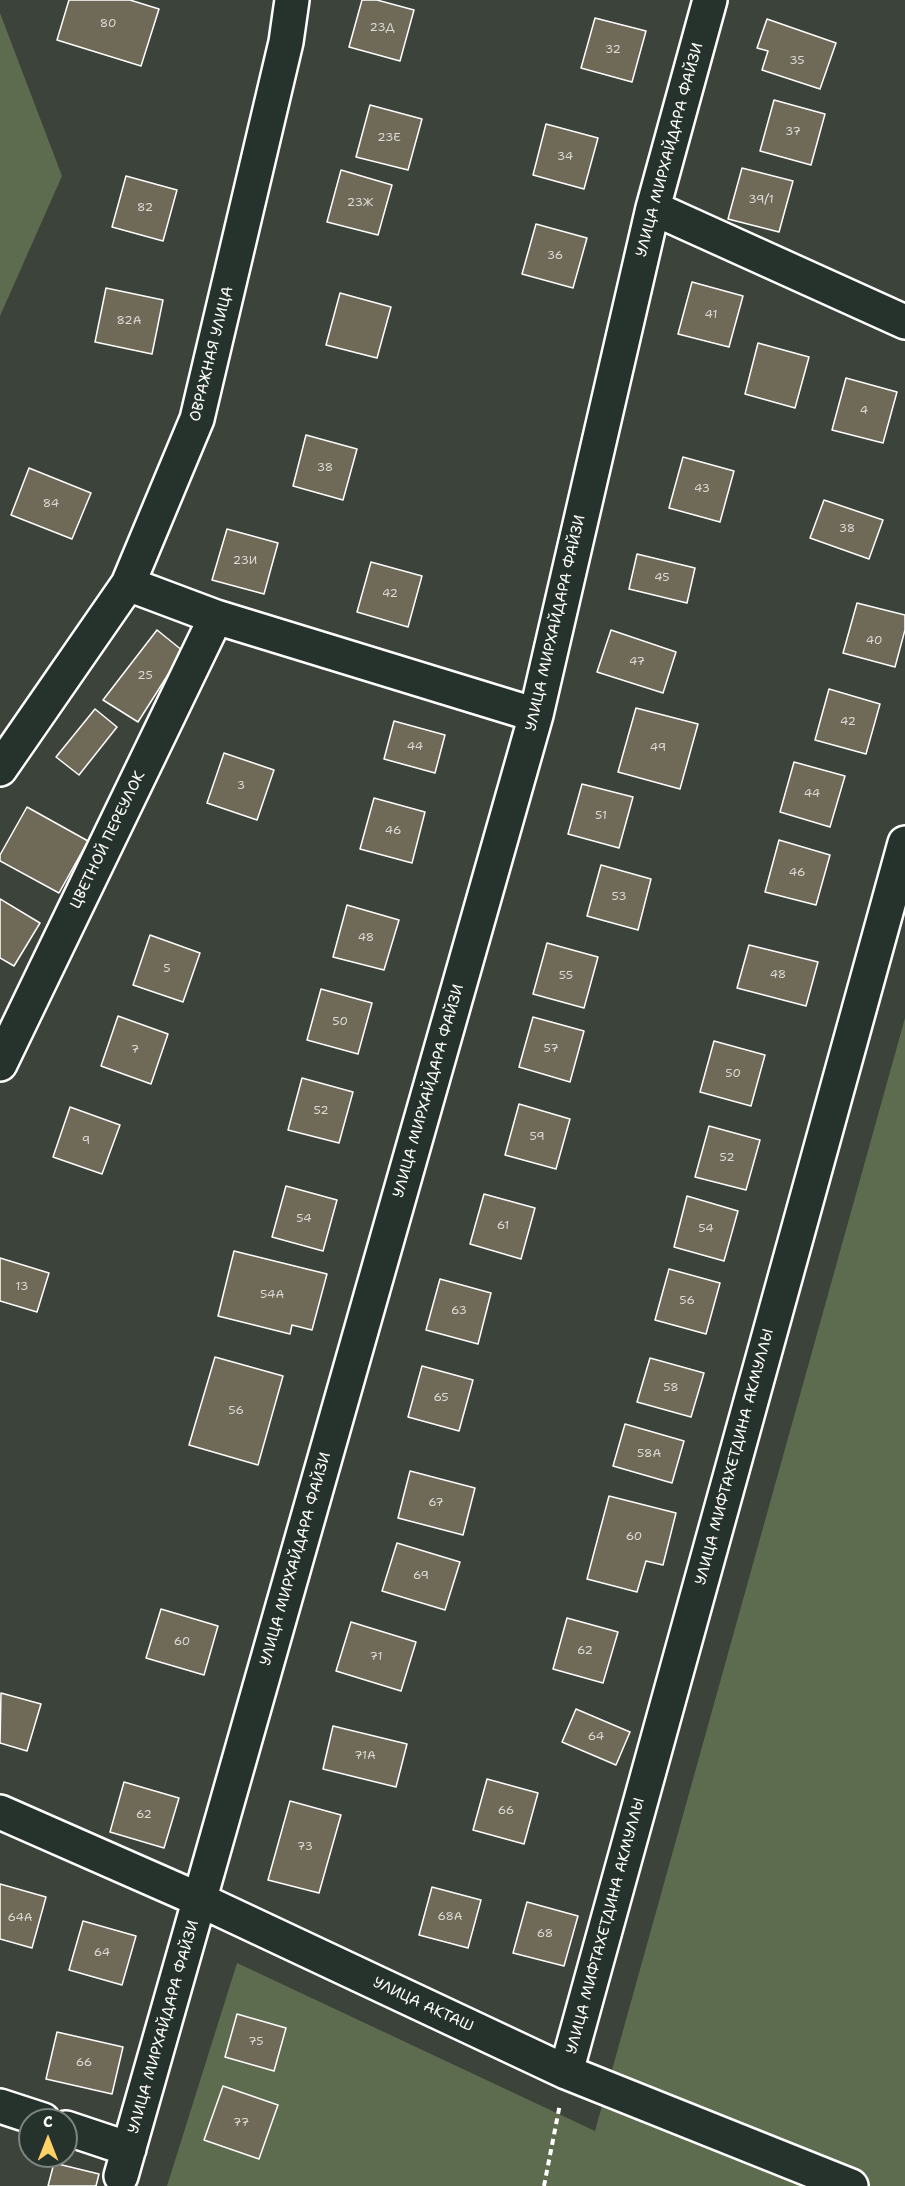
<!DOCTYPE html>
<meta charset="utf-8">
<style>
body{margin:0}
#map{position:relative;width:905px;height:2186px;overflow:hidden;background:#3c433a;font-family:"Shantell Sans",sans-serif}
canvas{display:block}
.north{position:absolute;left:18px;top:2108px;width:60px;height:60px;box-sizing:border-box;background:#26332d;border:2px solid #7d8581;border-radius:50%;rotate:0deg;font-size:16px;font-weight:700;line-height:24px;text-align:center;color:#fff}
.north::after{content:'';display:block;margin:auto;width:21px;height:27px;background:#ffd166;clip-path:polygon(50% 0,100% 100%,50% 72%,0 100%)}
</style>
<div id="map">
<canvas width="905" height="2186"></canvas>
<div class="north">С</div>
</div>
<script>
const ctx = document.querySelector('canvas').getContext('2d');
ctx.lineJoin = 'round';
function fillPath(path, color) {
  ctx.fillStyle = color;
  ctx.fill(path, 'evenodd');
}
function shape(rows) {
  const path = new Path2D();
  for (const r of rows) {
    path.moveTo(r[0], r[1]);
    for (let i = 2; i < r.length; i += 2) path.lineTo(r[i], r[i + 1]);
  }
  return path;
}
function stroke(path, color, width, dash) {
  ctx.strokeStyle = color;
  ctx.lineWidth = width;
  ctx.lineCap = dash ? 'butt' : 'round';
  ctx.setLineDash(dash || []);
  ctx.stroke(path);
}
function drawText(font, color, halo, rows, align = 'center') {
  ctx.font = font + ' "Shantell Sans",sans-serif';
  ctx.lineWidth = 6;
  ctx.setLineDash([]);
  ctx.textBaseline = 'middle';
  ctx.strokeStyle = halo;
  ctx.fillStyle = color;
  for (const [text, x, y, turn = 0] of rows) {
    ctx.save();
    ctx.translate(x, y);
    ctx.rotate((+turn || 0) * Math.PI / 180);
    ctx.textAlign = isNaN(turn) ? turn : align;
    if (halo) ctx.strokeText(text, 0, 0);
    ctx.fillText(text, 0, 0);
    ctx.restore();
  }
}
fillPath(shape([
 [0,13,62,176,0,316],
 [905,1018,905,2186,167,2186,237,1963,595,2131]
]), '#5d6c4e');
const building = shape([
 [69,0,130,0,159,9,141,66,57,40,69,0],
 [362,0,377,0,414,10,400,61,349,47,362,0],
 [595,18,646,31,632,82,581,68,595,18],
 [767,19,836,43,820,89,762,70,768,51,757,48,767,19],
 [774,100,825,114,811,165,760,151,774,100],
 [370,105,422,119,408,170,356,157,370,105],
 [546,124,598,138,584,189,533,175,546,124],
 [742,168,793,181,779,232,728,219,742,168],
 [341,170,392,185,378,235,327,222,341,170],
 [126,176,177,190,163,241,112,227,126,176],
 [536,224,587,238,573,288,522,274,536,224],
 [692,282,743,296,729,347,678,334,692,282],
 [106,288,163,300,152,354,95,342,106,288],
 [340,293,391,307,377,358,326,345,340,293],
 [758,343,809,357,795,408,745,394,758,343],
 [846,378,897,392,883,443,832,430,846,378],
 [306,435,357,449,343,500,293,486,306,435],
 [683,457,734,471,720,522,669,508,683,457],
 [29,468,91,493,72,539,11,515,29,468],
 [824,500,883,520,869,559,810,538,824,500],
 [227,529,278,543,264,594,212,580,227,529],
 [637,554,695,568,687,603,629,589,637,554],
 [371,562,422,576,408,627,357,612,371,562],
 [857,603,905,615,905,630,895,667,843,653,857,603],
 [157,630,183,651,138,722,103,700,157,630],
 [611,630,676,652,663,693,597,672,611,630],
 [829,689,880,704,866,754,815,740,829,689],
 [636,708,698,724,680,789,618,772,636,708],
 [95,709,117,727,79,775,56,757,95,709],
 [394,721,445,735,435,773,384,759,394,721],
 [224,753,274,770,257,820,207,803,224,753],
 [794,762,845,776,830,827,780,812,794,762],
 [582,784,633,797,619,848,568,834,582,784],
 [374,798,425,812,412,863,360,849,374,798],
 [27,807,88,841,59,893,0,861,0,855,27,807],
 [779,840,830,855,816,905,765,892,779,840],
 [601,865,651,879,638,930,587,916,601,865],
 [0,899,40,923,14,966,0,958,0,899],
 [347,905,399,920,384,970,333,957,347,905],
 [150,935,200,953,183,1002,133,985,150,935],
 [547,943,598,957,584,1008,533,994,547,943],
 [749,945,818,962,806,1006,737,988,749,945],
 [321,989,372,1003,358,1054,307,1040,321,989],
 [118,1016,168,1034,151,1084,101,1066,118,1016],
 [533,1017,584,1031,570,1082,519,1067,533,1017],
 [714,1041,765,1055,751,1106,700,1092,714,1041],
 [302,1078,353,1092,339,1143,288,1130,302,1078],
 [519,1104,570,1119,556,1169,505,1155,519,1104],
 [70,1107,120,1125,102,1174,53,1157,70,1107],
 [709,1126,760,1140,746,1190,695,1177,709,1126],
 [286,1186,337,1200,323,1251,272,1237,286,1186],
 [484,1194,535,1208,521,1259,470,1244,484,1194],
 [687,1196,738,1211,724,1261,674,1247,687,1196],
 [234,1251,327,1274,312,1330,292,1325,290,1334,218,1316,234,1251],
 [0,1258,49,1273,37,1312,0,1301,0,1258],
 [669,1269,720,1283,706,1334,655,1320,669,1269],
 [440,1279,491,1293,478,1344,426,1330,440,1279],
 [215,1357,283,1376,258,1465,189,1445,215,1357],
 [650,1358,704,1373,691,1417,637,1402,650,1358],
 [422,1366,473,1380,459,1431,408,1417,422,1366],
 [625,1424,684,1441,672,1483,613,1466,625,1424],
 [410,1471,475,1488,463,1535,398,1518,410,1471],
 [609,1496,676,1513,663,1565,646,1561,637,1592,587,1579,609,1496],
 [397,1543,460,1562,445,1610,382,1591,397,1543],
 [161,1609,218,1626,204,1675,146,1658,161,1609],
 [567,1618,618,1632,603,1683,553,1669,567,1618],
 [351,1622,416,1642,401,1691,336,1671,351,1622],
 [1,1693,41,1704,27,1751,0,1743,1,1693],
 [576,1709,630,1732,616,1765,562,1742,576,1709],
 [333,1726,407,1744,396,1787,323,1769,333,1726],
 [487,1779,538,1793,524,1844,473,1830,487,1779],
 [124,1782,179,1798,164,1848,110,1832,124,1782],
 [290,1801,341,1815,319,1893,268,1880,290,1801],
 [0,1884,46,1897,32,1948,0,1939,0,1884],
 [432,1887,481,1900,468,1948,419,1935,432,1887],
 [527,1902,578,1916,564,1966,513,1953,527,1902],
 [83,1921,136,1936,122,1985,69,1970,83,1921],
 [237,2014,286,2028,274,2071,225,2057,237,2014],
 [57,2032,123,2047,112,2094,46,2079,57,2032],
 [223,2086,278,2105,259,2159,204,2140,223,2086],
 [54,2163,99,2174,96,2186,48,2186,54,2163]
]);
fillPath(building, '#6f6957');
stroke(building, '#fff', 1.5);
const minor = shape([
 [653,208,905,322],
 [128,584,216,617,536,715],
 [0,769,128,584,197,419,286,42,292,0],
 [0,1064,216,617],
 [0,1812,200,1900,566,2072,851,2186],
 [566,2072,905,843],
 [0,2106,43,2120],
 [66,2128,129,2149],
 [121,2176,536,715,653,208,710,0]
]);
stroke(minor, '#fff', 38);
stroke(shape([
 [544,2186,560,2104]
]), '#fff', 4, [6, 4.5]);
stroke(minor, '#26332d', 33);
drawText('12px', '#dbdad5', null, [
 ["80",108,24],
 ["23Д",382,28],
 ["32",613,50],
 ["35",797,61],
 ["37",793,132],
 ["23Е",389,138],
 ["34",565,157],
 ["39/1",761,200],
 ["23Ж",360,203],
 ["82",145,208],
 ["36",555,256],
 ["41",711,315],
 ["82А",129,321],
 ["4",864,411],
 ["38",325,468],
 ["43",702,489],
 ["84",51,504],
 ["38",847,529],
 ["23И",245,561],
 ["45",662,578],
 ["42",390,594],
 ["40",874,641],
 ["47",637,662],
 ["25",145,676],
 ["42",848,722],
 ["44",415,747],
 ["49",658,748],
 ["3",241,786],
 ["44",812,794],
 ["51",601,816],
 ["46",393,831],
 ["46",797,873],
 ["53",619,897],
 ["48",366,938],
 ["5",167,969],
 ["48",778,975],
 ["55",566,976],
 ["50",340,1022],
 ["57",551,1049],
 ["7",135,1050],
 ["50",733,1074],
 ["52",321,1111],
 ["59",537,1137],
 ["9",86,1141],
 ["52",727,1158],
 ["54",304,1219],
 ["61",503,1226],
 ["54",706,1229],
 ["13",22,1287],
 ["54А",272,1295],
 ["56",687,1301],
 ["63",459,1311],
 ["58",671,1388],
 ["65",441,1398],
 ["56",236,1411],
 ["58А",649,1454],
 ["67",436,1503],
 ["60",634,1537],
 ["69",421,1576],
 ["60",182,1642],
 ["62",585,1651],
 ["71",376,1657],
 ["64",596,1737],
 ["71А",365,1756],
 ["66",506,1811],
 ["62",144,1815],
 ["73",305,1847],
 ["68А",450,1917],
 ["64А",20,1918],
 ["68",545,1934],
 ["64",102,1953],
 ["75",256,2042],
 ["66",84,2063],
 ["77",241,2123]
]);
drawText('15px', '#fff', '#26332d', [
 ["УЛИЦА МИРХАЙДАРА ФАЙЗИ",670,150,-75],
 ["ОВРАЖНАЯ УЛИЦА",212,354,-76],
 ["УЛИЦА МИРХАЙДАРА ФАЙЗИ",556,623,-77],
 ["ЦВЕТНОЙ ПЕРЕУЛОК",108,840,-64],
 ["УЛИЦА МИРХАЙДАРА ФАЙЗИ",429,1091,-74],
 ["УЛИЦА МИФТАХЕТДИНА АКМУЛЛЫ",735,1457,-75],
 ["УЛИЦА МИРХАЙДАРА ФАЙЗИ",296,1559,-74],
 ["УЛИЦА МИФТАХЕТДИНА АКМУЛЛЫ",606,1926,-75],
 ["УЛИЦА АКТАШ",423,2005,25],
 ["УЛИЦА МИРХАЙДАРА ФАЙЗИ",164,2027,-74]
]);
</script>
